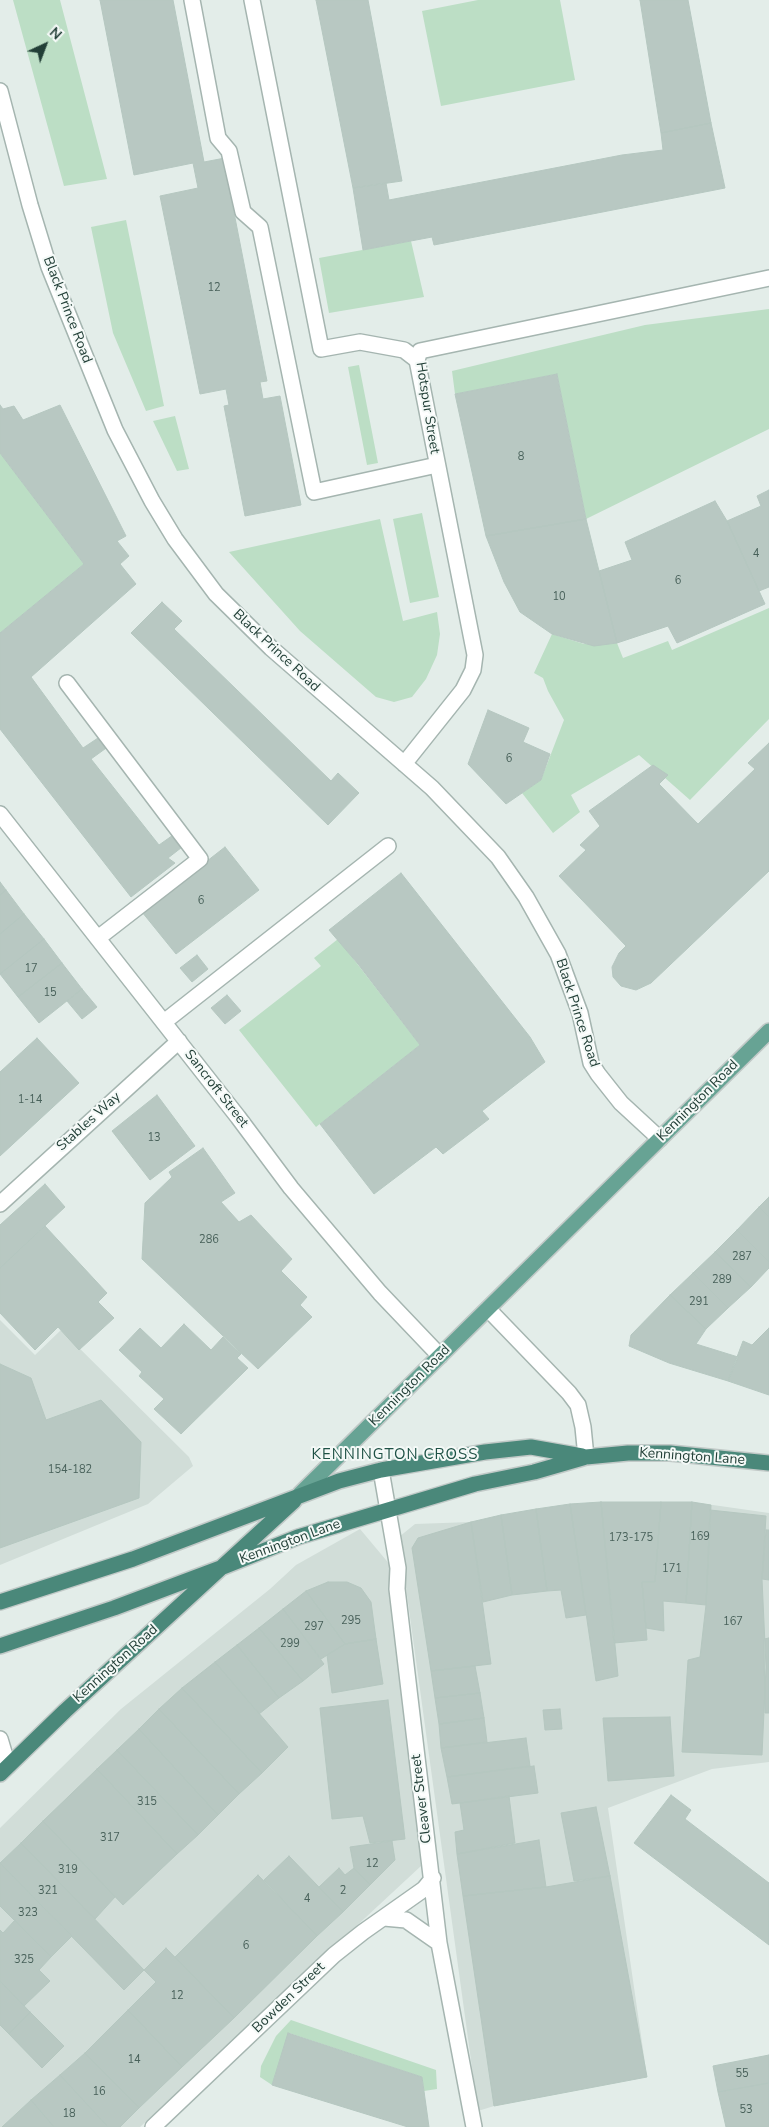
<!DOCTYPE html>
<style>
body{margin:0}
#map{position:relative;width:769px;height:2127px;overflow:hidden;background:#e3ede9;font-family:"Nunito Sans",sans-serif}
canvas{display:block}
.north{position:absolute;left:20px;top:20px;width:50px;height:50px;-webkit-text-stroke:4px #f4f9f7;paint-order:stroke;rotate:43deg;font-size:14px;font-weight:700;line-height:20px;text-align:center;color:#223f37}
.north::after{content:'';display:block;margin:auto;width:18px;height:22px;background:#223f37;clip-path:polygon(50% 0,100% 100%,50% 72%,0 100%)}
</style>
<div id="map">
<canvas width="769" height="2127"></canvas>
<div class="north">N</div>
</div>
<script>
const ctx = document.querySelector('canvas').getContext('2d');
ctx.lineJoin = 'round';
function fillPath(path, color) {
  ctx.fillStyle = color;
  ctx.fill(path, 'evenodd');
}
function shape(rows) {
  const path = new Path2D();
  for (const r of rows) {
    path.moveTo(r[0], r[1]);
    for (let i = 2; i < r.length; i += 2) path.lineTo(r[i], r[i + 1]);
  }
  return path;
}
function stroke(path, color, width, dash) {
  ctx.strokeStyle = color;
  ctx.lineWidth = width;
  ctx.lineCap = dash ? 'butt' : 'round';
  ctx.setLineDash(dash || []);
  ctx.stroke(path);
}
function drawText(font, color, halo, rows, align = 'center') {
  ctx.font = font + ' "Nunito Sans",sans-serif';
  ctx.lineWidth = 4;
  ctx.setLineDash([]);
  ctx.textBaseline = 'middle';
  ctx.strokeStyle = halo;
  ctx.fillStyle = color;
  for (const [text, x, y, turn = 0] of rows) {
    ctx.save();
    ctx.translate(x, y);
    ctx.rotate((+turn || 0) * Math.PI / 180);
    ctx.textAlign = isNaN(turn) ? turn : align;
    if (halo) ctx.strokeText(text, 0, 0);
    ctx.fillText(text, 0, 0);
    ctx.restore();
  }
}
fillPath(shape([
 [0,1320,35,1355,61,1330,189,1457,193,1466,148,1504,0,1565],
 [601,1502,692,1502,769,1513,769,1762,712,1769,608,1808,647,2077,494,2106,478,2111,399,1537,415,1524,471,1522,501,1515,570,1504],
 [360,1529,391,1566,421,1866,140,2127,0,2127,0,1828,121,1709,270,1589,296,1565]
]), '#d1ddd8');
fillPath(shape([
 [13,0,60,0,107,179,64,186],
 [478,0,560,0,575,80,441,106,422,11],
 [126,220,164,406,146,411,113,333,91,227],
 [411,241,424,297,329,313,319,258],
 [769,309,769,429,586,519,557,374,455,394,452,371,645,325],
 [359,365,378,463,367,465,348,367],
 [175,416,189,469,177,471,153,421],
 [0,453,84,564,0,633],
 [422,513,439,597,410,603,393,519],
 [380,519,403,621,437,612,440,634,437,655,426,679,412,697,394,702,376,697,300,631,229,552],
 [769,608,769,719,690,800,639,755,571,795,580,812,553,833,522,793,541,780,564,720,548,691,543,678,534,673,552,634,584,644,617,643,623,658,668,641,672,650],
 [338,939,420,1045,316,1127,239,1030,321,966,314,958],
 [291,2020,436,2070,437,2089,424,2091,422,2077,289,2033,272,2085,260,2077,261,2066,276,2036]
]), '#bcdec5');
const building = shape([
 [100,0,173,0,204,162,225,158,230,182,228,182,267,381,260,382,263,399,280,396,301,505,245,516,224,406,229,405,226,389,200,394,160,196,198,188,193,163,134,175,100,0],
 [316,0,368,0,402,181,353,188,316,0],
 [640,0,688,0,711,123,661,133,640,0],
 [711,123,725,188,434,245,432,237,363,250,353,188,386,183,389,200,622,155,663,150,661,133,711,123],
 [557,374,586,519,486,536,455,394,557,374],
 [0,405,3,409,14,406,23,420,60,405,126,536,117,541,129,556,120,564,136,584,31,677,83,748,101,736,109,746,91,759,159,845,176,833,186,844,168,858,175,863,131,897,0,729,0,633,84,564,0,453,0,405],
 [769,490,769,587,759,591,727,521,761,506,757,496,769,490],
 [715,501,727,521,765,604,677,643,668,626,617,643,599,571,632,560,625,542,715,501],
 [586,519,617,643,594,646,552,634,520,612,504,582,486,536,586,519],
 [162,602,182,621,174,629,331,781,338,773,359,793,328,825,131,633,162,602],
 [488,710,529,728,523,742,550,754,541,780,506,804,468,764,488,710],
 [769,743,769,871,651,983,636,990,621,986,613,977,612,967,619,953,626,946,559,876,586,850,580,845,600,826,589,811,653,765,668,775,659,784,698,824,755,769,748,763,769,743],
 [225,847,259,890,176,954,142,912,225,847],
 [401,873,530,1037,545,1062,482,1111,489,1119,443,1154,436,1147,374,1194,320,1124,420,1045,358,964,329,930,401,873],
 [0,882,6,890,0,895,0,882],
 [6,890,24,914,0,934,0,895,6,890],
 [24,914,44,939,0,974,0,934,24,914],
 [44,939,62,963,18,997,0,974,44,939],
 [197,955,208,969,192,982,180,968,197,955],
 [62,963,82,989,39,1023,18,997,62,963],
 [82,989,97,1007,82,1019,67,1001,82,989],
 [227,995,241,1011,225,1024,211,1008,227,995],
 [37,1038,79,1083,0,1156,0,1072,37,1038],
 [157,1095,195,1146,150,1180,112,1131,157,1095],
 [203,1148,235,1193,221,1202,239,1222,251,1215,292,1259,281,1271,307,1297,300,1305,312,1317,258,1369,142,1259,145,1203,172,1177,169,1172,203,1148],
 [45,1184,65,1207,0,1268,0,1225,45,1184],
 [769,1197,769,1217,759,1207,769,1197],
 [759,1207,769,1217,769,1262,737,1230,759,1207],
 [45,1226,107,1293,98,1302,114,1318,79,1350,58,1327,35,1350,0,1313,0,1268,45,1226],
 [737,1230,769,1262,769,1268,751,1287,715,1252,737,1230],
 [715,1252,751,1287,728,1308,693,1273,715,1252],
 [693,1273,728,1308,706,1329,670,1295,693,1273],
 [670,1295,706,1329,696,1344,738,1357,728,1381,669,1363,629,1346,631,1335,670,1295],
 [184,1324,211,1350,223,1337,241,1354,237,1358,248,1368,181,1434,154,1409,164,1399,139,1376,142,1372,119,1350,140,1328,161,1348,184,1324],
 [769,1328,769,1395,728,1381,743,1341,752,1345,769,1328],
 [0,1364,31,1378,46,1420,101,1400,141,1442,139,1498,0,1548,0,1364],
 [601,1502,661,1502,655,1582,642,1582,647,1640,614,1643,601,1502],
 [601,1502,618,1676,596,1681,570,1504,601,1502],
 [661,1502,692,1502,686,1603,663,1601,664,1631,646,1628,642,1582,655,1582,661,1502],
 [692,1502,711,1505,706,1605,686,1603,692,1502],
 [570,1504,586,1615,566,1618,561,1590,547,1591,536,1509,570,1504],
 [536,1509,547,1591,512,1595,501,1515,536,1509],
 [710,1510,766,1516,762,1579,766,1667,762,1755,682,1752,688,1660,700,1657,706,1605,710,1510],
 [501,1515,512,1595,483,1602,471,1522,501,1515],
 [471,1522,491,1664,431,1671,412,1548,418,1538,471,1522],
 [766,1530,769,1530,769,1580,762,1579,766,1530],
 [328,1582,347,1582,361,1588,371,1602,376,1639,345,1644,306,1591,328,1582],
 [306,1591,345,1644,321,1659,283,1609,306,1591],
 [283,1609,324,1664,303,1681,259,1628,283,1609],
 [259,1628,303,1681,279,1698,237,1645,259,1628],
 [769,1638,769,1713,765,1713,764,1639,769,1638],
 [376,1639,383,1684,332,1693,327,1655,345,1644,376,1639],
 [237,1645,279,1698,259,1714,215,1662,237,1645],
 [215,1662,288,1747,262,1773,182,1688,215,1662],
 [475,1666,480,1693,435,1698,431,1671,475,1666],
 [182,1688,262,1773,239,1794,159,1709,182,1688],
 [480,1693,484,1718,439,1724,435,1698,480,1693],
 [388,1700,405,1839,370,1843,363,1816,332,1819,320,1708,388,1700],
 [159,1709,239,1794,218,1815,139,1729,159,1709],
 [560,1709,562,1729,545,1730,543,1710,560,1709],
 [670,1717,674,1776,608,1781,603,1718,670,1717],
 [484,1718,487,1742,441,1748,439,1724,484,1718],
 [139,1729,218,1815,198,1835,117,1750,139,1729],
 [526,1738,530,1766,447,1777,441,1748,526,1738],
 [117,1750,198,1835,177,1854,97,1769,117,1750],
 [534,1766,538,1793,452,1804,447,1777,534,1766],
 [97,1769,177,1854,123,1905,43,1821,97,1769],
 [671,1795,691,1810,685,1819,769,1883,769,1945,634,1843,671,1795],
 [509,1796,515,1843,457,1854,455,1832,464,1830,460,1803,509,1796],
 [596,1807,610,1876,574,1881,561,1813,596,1807],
 [43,1821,115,1897,95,1919,21,1843,43,1821],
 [539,1840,546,1887,463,1896,457,1854,539,1840],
 [392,1841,395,1860,370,1885,354,1868,350,1847,392,1841],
 [21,1843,144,1970,124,1990,0,1863,21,1843],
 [289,1856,343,1912,317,1936,264,1880,289,1856],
 [0,1863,72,1936,51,1957,0,1906,0,1863],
 [339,1868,345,1875,354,1868,370,1885,343,1912,319,1887,339,1868],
 [258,1875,317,1936,234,2018,175,1957,258,1875],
 [610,1876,647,2077,494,2106,463,1896,546,1887,610,1876],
 [15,1920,51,1957,39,1970,50,1981,24,2006,0,1981,0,1930,3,1933,15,1920],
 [166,1948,234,2018,182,2067,128,2010,156,1982,144,1970,166,1948],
 [0,1981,30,2012,9,2034,0,2025,0,1981],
 [128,2010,182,2067,139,2108,85,2053,128,2010],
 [30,2012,64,2046,42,2068,9,2034,30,2012],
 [288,2033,422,2077,429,2127,408,2127,272,2085,288,2033],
 [85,2053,139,2108,120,2127,108,2127,60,2075,85,2053],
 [769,2055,769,2083,718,2092,713,2066,769,2055],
 [60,2075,108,2127,54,2127,31,2100,60,2075],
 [769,2083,769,2127,726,2127,718,2092,769,2083],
 [31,2100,54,2127,2,2127,31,2100]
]);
fillPath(building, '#b8c8c2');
stroke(building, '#b5c7c0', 1);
const service = shape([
 [192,0,218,138,229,151,243,212,260,227,314,492,437,465],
 [252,0,321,349,360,342,404,350,417,360],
 [67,683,200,859,98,938],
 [164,1022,388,846],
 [488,1309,569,1393,578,1405,583,1427,586,1457]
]);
const minor = shape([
 [0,91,30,205,49,267,115,430,152,501,175,539,216,594,271,648,432,788,498,857,526,897,558,954,580,1013,591,1063,598,1074,621,1103,660,1139],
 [404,764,463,690,473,670,475,655,417,360,420,351,769,278],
 [0,814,238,1117,291,1188,380,1293,440,1356],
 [0,1204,179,1041],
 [381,1470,398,1568,397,1589,439,1943,474,2127],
 [0,1739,8,1766],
 [384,1918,406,1920,439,1943],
 [153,2127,334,1955,363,1932,424,1889,433,1878]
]);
const primary = shape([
 [300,1494,769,1031]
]);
const trunk = shape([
 [0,1602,133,1559,339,1481,381,1470,485,1452,531,1447,582,1456],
 [0,1646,114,1608,223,1567,298,1537,475,1484,534,1472,586,1457,628,1453,670,1453,769,1463],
 [0,1774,65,1711,294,1501]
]);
stroke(service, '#a5b5b0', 18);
stroke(minor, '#a5b5b0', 18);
stroke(primary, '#c1c9c7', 18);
stroke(trunk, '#c1c9c7', 18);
stroke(service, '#fff', 15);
stroke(minor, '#fff', 15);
stroke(primary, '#67a394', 15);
stroke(trunk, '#4a887a', 15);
drawText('11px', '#48615a', null, [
 ["12",214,288],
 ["8",521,457],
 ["4",756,554],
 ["6",678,581],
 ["10",559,597],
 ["6",509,759],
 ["6",201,901],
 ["17",31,969],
 ["15",50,993],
 ["1-14",30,1100],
 ["13",154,1138],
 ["286",209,1240],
 ["287",742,1257],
 ["289",722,1280],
 ["291",699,1302],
 ["154-182",70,1470],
 ["169",700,1537],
 ["173-175",631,1538],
 ["171",672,1569],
 ["295",351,1621],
 ["167",733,1622],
 ["297",314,1627],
 ["299",290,1644],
 ["315",147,1802],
 ["317",110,1838],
 ["12",372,1864],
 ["319",68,1870],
 ["321",48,1891],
 ["2",343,1891],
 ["4",307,1899],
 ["323",28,1913],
 ["6",246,1946],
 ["325",24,1960],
 ["12",177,1996],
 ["14",134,2060],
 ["55",742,2074],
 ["16",99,2092],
 ["53",746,2110],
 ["18",69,2114]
]);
drawText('14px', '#223f37', '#f4f9f7', [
 ["Black Prince Road",67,310,69],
 ["Hotspur Street",427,408,81],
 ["Black Prince Road",276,651,43],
 ["Black Prince Road",577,1013,72],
 ["Sancroft Street",216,1089,52],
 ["Kennington Road",698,1101,-45],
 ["Stables Way",89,1122,-42],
 ["Kennington Road",410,1386,-45],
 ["Kennington Lane",692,1457,4],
 ["Kennington Lane",290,1542,-20],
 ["Kennington Road",116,1664,-42],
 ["Cleaver Street",422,1799,-97],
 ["Bowden Street",289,1998,-44]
]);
ctx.letterSpacing = '1px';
drawText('15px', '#1e5145', '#f4f9f7', [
 ["KENNINGTON CROSS",395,1455]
]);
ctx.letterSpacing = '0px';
</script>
